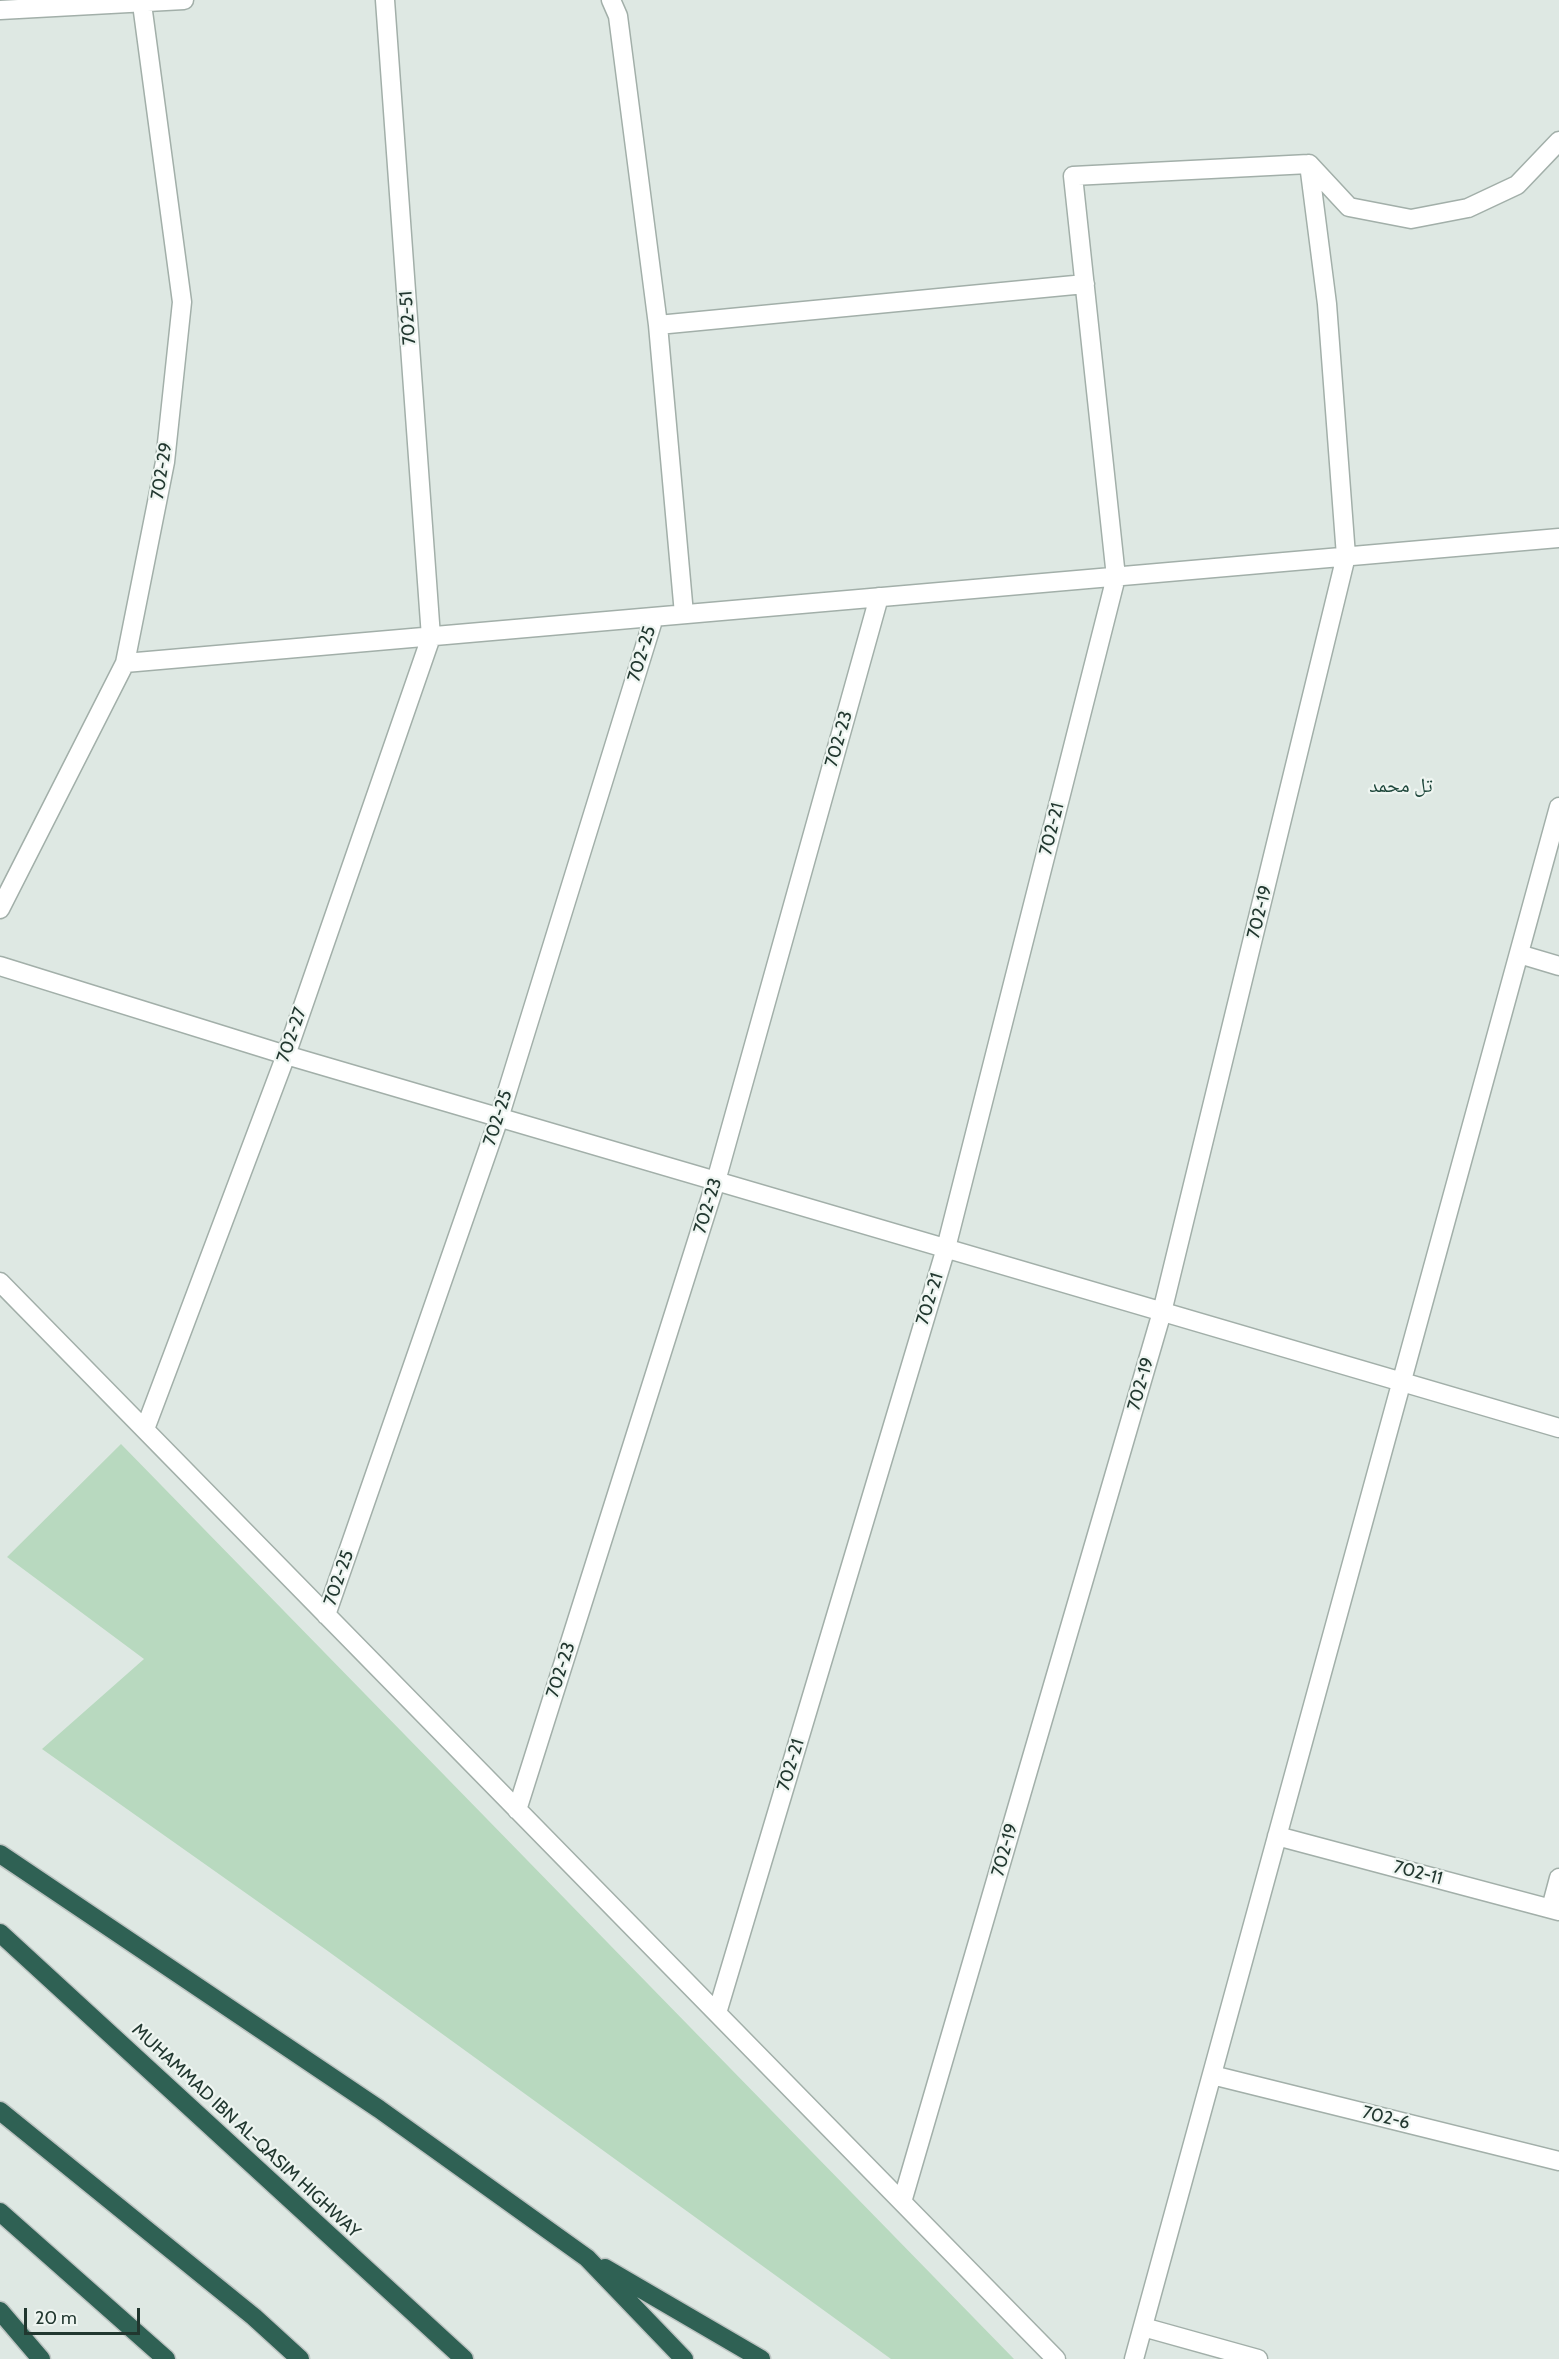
<!DOCTYPE html>
<meta charset="utf-8">
<style>
body{margin:0}
#map{position:relative;width:1559px;height:2359px;overflow:hidden;background:#dee8e3;font-family:Cabin,sans-serif}
canvas{display:block}
.scale{position:absolute;left:24px;top:2308px;width:116px;height:27px;box-sizing:border-box;border:3px solid #21372f;border-top:0;padding-left:8px;font-size:18px;line-height:21px;white-space:nowrap;color:#21372f;-webkit-text-stroke:4px #eef5f1;paint-order:stroke}
</style>
<div id="map">
<canvas width="1559" height="2359"></canvas>
<div class="scale">20 m</div>
</div>
<script>
const ctx = document.querySelector('canvas').getContext('2d');
ctx.lineJoin = 'round';
function fillPath(path, color) {
  ctx.fillStyle = color;
  ctx.fill(path, 'evenodd');
}
function shape(rows) {
  const path = new Path2D();
  for (const r of rows) {
    path.moveTo(r[0], r[1]);
    for (let i = 2; i < r.length; i += 2) path.lineTo(r[i], r[i + 1]);
  }
  return path;
}
function stroke(path, color, width, dash) {
  ctx.strokeStyle = color;
  ctx.lineWidth = width;
  ctx.lineCap = dash ? 'butt' : 'round';
  ctx.setLineDash(dash || []);
  ctx.stroke(path);
}
function drawText(font, color, halo, rows, align = 'center') {
  ctx.font = font + ' Cabin,"Noto Naskh Arabic",sans-serif';
  ctx.lineWidth = 4.5;
  ctx.setLineDash([]);
  ctx.textBaseline = 'middle';
  ctx.strokeStyle = halo;
  ctx.fillStyle = color;
  for (const [text, x, y, turn = 0] of rows) {
    ctx.save();
    ctx.translate(x, y);
    ctx.rotate((+turn || 0) * Math.PI / 180);
    ctx.textAlign = isNaN(turn) ? turn : align;
    if (halo) ctx.strokeText(text, 0, 0);
    ctx.fillText(text, 0, 0);
    ctx.restore();
  }
}
fillPath(shape([
 [121,1444,1014,2359,891,2359,325,1949,42,1749,144,1659,7,1557]
]), '#b8d9bf');
const minor = shape([
 [611,0,618,16,658,325,684,614],
 [0,10,184,0],
 [1309,164,1349,207,1411,219,1468,208,1517,185,1559,141],
 [658,325,1085,284],
 [125,663,1559,538],
 [0,909,125,663,165,462,182,302,142,4],
 [1519,954,1559,966],
 [0,966,286,1055,1559,1428],
 [0,1282,1056,2359],
 [145,1429,286,1055,431,637,385,0],
 [326,1615,499,1118,654,617],
 [517,1810,716,1181,879,597],
 [1277,1836,1559,1911],
 [1551,1908,1559,1878],
 [717,2013,946,1248,1116,577,1073,176,1309,164],
 [1212,2075,1559,2161],
 [902,2202,1162,1312,1346,556,1327,304,1309,164],
 [1143,2327,1258,2359],
 [1134,2359,1559,807]
]);
const highway = shape([
 [0,1854,379,2109,587,2258,684,2359],
 [0,1933,464,2359],
 [0,2111,254,2317,300,2359],
 [0,2212,166,2359],
 [605,2268,761,2359],
 [0,2311,41,2359]
]);
stroke(minor, '#a2afa9', 21);
stroke(highway, '#bcc3c1', 21);
stroke(minor, '#fff', 18);
stroke(highway, '#2f6154', 18);
drawText('18px', '#21372f', '#eef5f1', [
 ["702-51",408,318,-94],
 ["702-29",162,471,-81],
 ["702-25",642,654,-73],
 ["702-23",839,739,-74],
 ["702-21",1052,829,-76],
 ["702-19",1260,912,-76],
 ["702-27",292,1035,-71],
 ["702-25",498,1118,-72],
 ["702-23",708,1206,-73],
 ["702-21",930,1299,-73],
 ["702-19",1141,1384,-74],
 ["702-25",339,1578,-71],
 ["702-23",561,1670,-72],
 ["702-21",791,1765,-73],
 ["702-19",1005,1850,-74],
 ["702-11",1418,1873,15],
 ["702-6",1386,2118,14],
 ["MUHAMMAD IBN AL-QASIM HIGHWAY",246,2131,43]
]);
drawText('20px', '#1e473b', '#eef5f1', [
 ["تل محمد",1401,786]
]);
</script>
